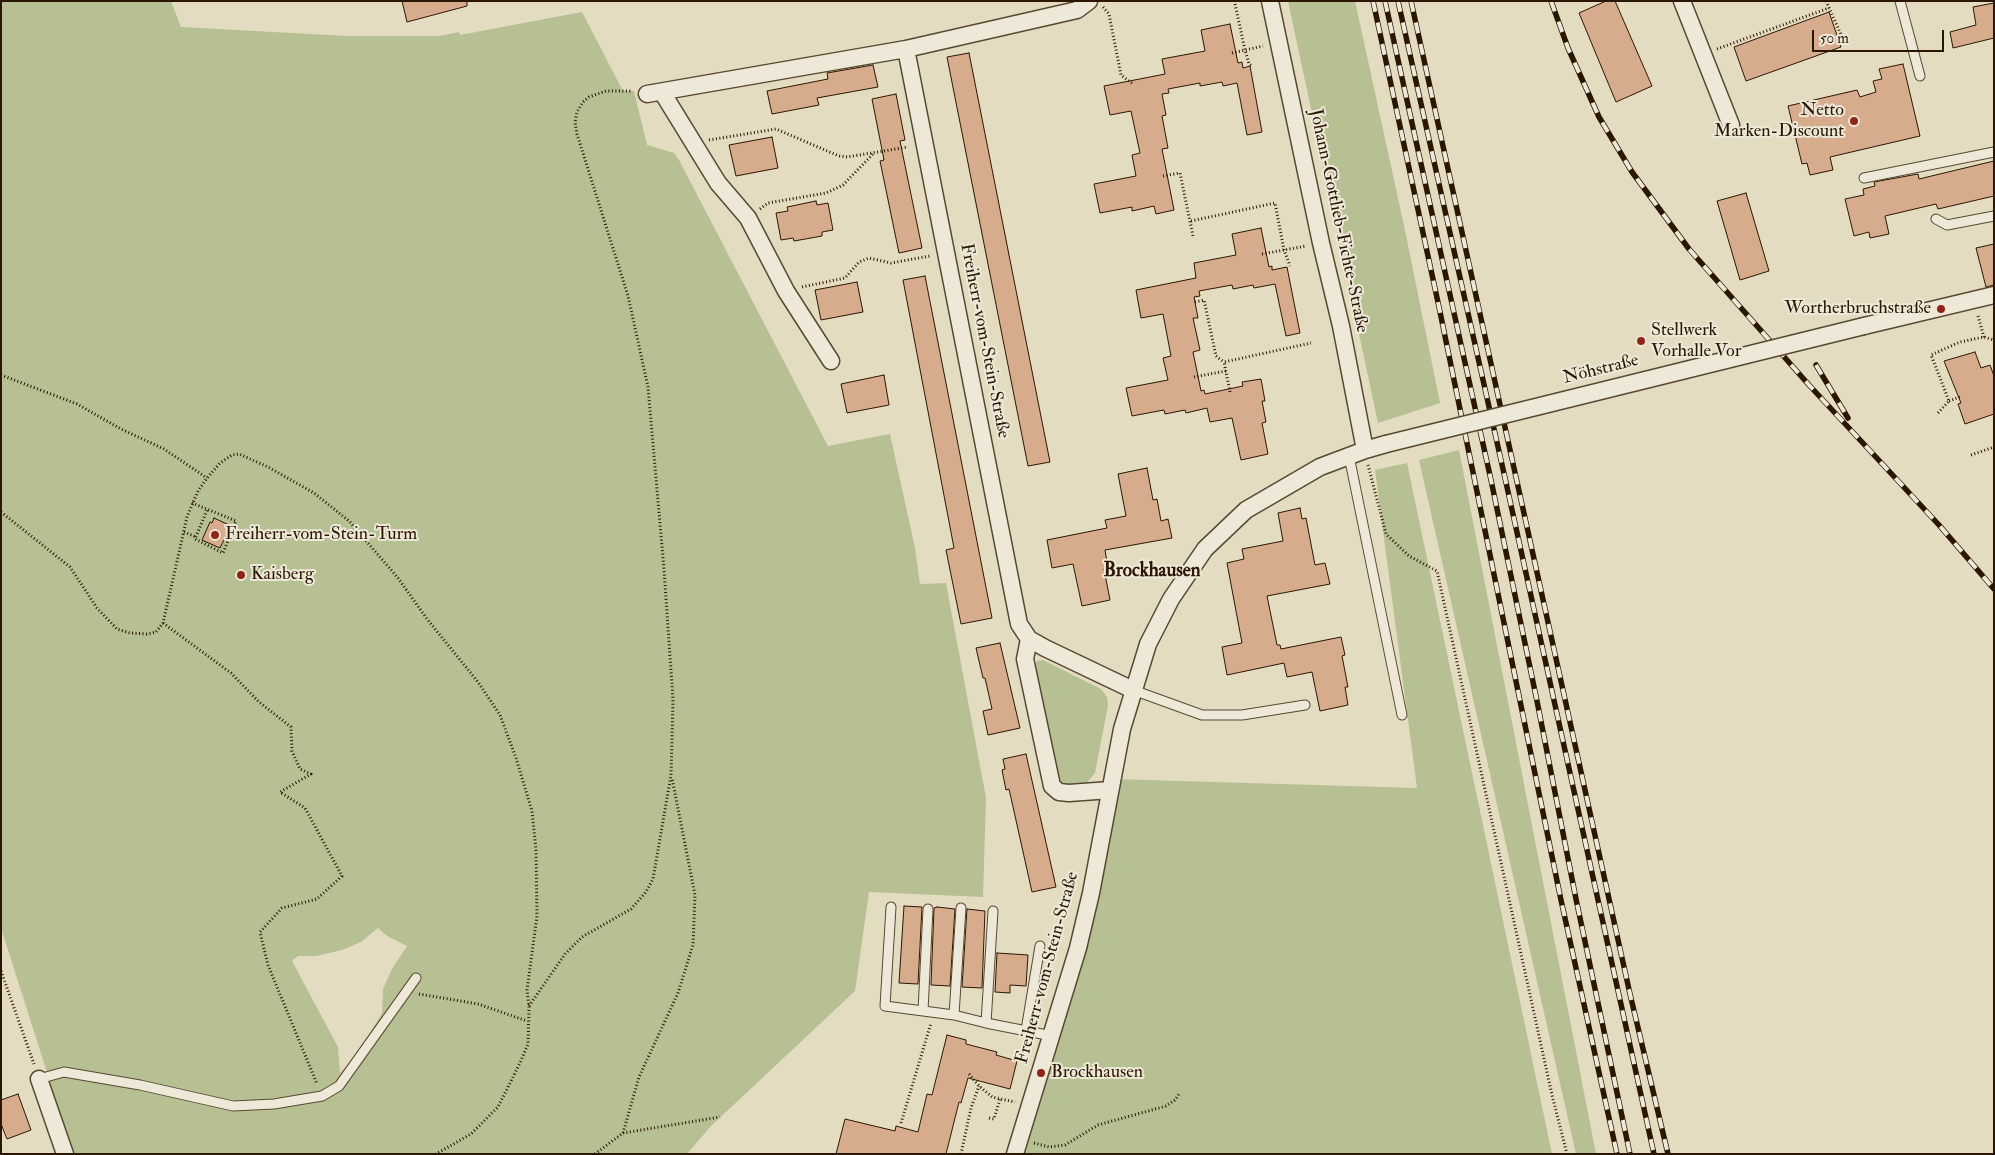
<!DOCTYPE html>
<meta charset="utf-8">
<style>
body{margin:0}
#map{position:relative;width:1995px;height:1155px;overflow:hidden;background:#e4dcc1;font-family:"IM FELL Double Pica",serif}
canvas{display:block}
.frame{position:absolute;inset:0;border:2px solid #2a1602;pointer-events:none}
.scale{position:absolute;left:1812px;top:30px;width:132px;height:22px;box-sizing:border-box;border:2px solid #2a1602;border-top:0;padding-left:6px;font-size:15px;line-height:18px;white-space:nowrap;color:#2a1602;-webkit-text-stroke:4px #ede8d7;paint-order:stroke}
</style>
<div id="map">
<canvas width="1995" height="1155"></canvas>
<div class="frame"></div>
<div class="scale">50 m</div>
</div>
<script>
const ctx = document.querySelector('canvas').getContext('2d');
ctx.lineJoin = 'round';
function fillPath(path, color) {
  ctx.fillStyle = color;
  ctx.fill(path, 'evenodd');
}
function shape(rows) {
  const path = new Path2D();
  for (const r of rows) {
    path.moveTo(r[0], r[1]);
    for (let i = 2; i < r.length; i += 2) path.lineTo(r[i], r[i + 1]);
  }
  return path;
}
function stroke(path, color, width, dash) {
  ctx.strokeStyle = color;
  ctx.lineWidth = width;
  ctx.lineCap = dash ? 'butt' : 'round';
  ctx.setLineDash(dash || []);
  ctx.stroke(path);
}
function drawText(font, color, halo, rows, align = 'center') {
  ctx.font = font + ' "IM FELL Double Pica",serif';
  ctx.lineWidth = 4;
  ctx.setLineDash([]);
  ctx.textBaseline = 'middle';
  ctx.strokeStyle = halo;
  ctx.fillStyle = color;
  for (const [text, x, y, turn = 0] of rows) {
    ctx.save();
    ctx.translate(x, y);
    ctx.rotate((+turn || 0) * Math.PI / 180);
    ctx.textAlign = isNaN(turn) ? turn : align;
    if (halo) ctx.strokeText(text, 0, 0);
    ctx.fillText(text, 0, 0);
    ctx.restore();
  }
}
fillPath(shape([
 [1,1,171,1,181,27,347,36,440,36,459,32,460,35,582,12,623,91,634,91,647,145,674,153,679,160,828,446,890,434,915,548,920,584,946,583,986,798,983,897,869,892,855,991,711,1126,687,1154,73,1154,1,928],
 [378,928,387,936,407,946,392,969,383,989,382,1013,357,1054,340,1073,338,1047,292,961,298,956,316,956,342,950,361,942],
 [1288,1,1355,1,1406,235,1440,403,1378,423],
 [1459,450,1596,1154,1576,1154,1419,460],
 [1407,463,1552,1154,1015,1154,1041,1073,1112,779,1417,788,1375,470],
 [1043,660,1101,689,1107,697,1108,705,1095,773,1085,785,1064,785,1058,781,1034,666,1037,661]
]), '#b6c092');
const building = shape([
 [402,1,467,1,467,6,407,22,402,1],
 [1606,1,1615,1,1652,86,1616,102,1579,13,1606,1],
 [1994,3,1994,38,1953,48,1950,32,1976,25,1973,7,1994,3],
 [1829,12,1841,47,1746,81,1734,47,1829,12],
 [1230,24,1238,63,1242,62,1243,68,1250,66,1262,132,1247,135,1237,83,1223,86,1222,82,1200,86,1200,83,1168,89,1169,93,1162,94,1166,115,1162,116,1168,148,1162,149,1174,210,1156,214,1154,206,1132,211,1132,207,1100,213,1094,184,1136,176,1132,155,1140,153,1131,111,1110,115,1104,86,1165,74,1162,59,1205,51,1201,30,1230,24],
 [969,53,1050,462,1028,466,947,57,969,53],
 [1903,64,1920,136,1830,157,1833,170,1810,175,1807,163,1802,164,1788,106,1857,90,1860,97,1876,92,1873,81,1882,79,1879,69,1903,64],
 [873,65,878,87,817,98,819,105,772,114,767,91,828,79,827,73,873,65],
 [896,94,905,140,900,141,922,248,899,253,880,161,884,160,872,99,896,94],
 [772,137,778,168,736,176,729,145,772,137],
 [1994,161,1994,196,1938,209,1936,204,1885,216,1889,234,1870,238,1869,232,1854,236,1845,199,1864,195,1863,189,1875,186,1874,182,1918,174,1919,179,1994,161],
 [1746,193,1769,271,1740,280,1717,201,1746,193],
 [816,201,817,205,828,203,833,230,822,232,822,236,794,241,793,238,781,240,776,213,788,211,787,207,816,201],
 [1261,228,1269,267,1272,266,1272,270,1287,267,1300,333,1286,336,1275,284,1254,288,1253,285,1233,289,1232,285,1199,291,1200,296,1194,297,1198,318,1193,318,1200,350,1193,352,1201,391,1204,390,1205,394,1243,386,1242,382,1261,379,1265,401,1262,401,1266,422,1262,423,1268,454,1241,460,1232,418,1210,422,1207,408,1186,413,1185,410,1165,414,1164,410,1132,416,1126,388,1168,380,1163,358,1171,356,1163,314,1141,318,1136,290,1196,278,1194,263,1236,255,1232,234,1261,228],
 [1994,244,1994,285,1986,287,1976,248,1994,244],
 [925,276,992,618,961,624,946,550,954,548,903,280,925,276],
 [857,282,863,312,821,320,815,290,857,282],
 [1975,352,1981,368,1990,365,1994,376,1994,414,1965,424,1958,404,1961,403,1944,361,1975,352],
 [884,375,889,405,847,413,841,384,884,375],
 [1147,468,1153,500,1157,499,1161,521,1168,519,1172,538,1105,550,1108,568,1104,569,1110,600,1082,606,1073,564,1052,568,1047,540,1107,528,1105,520,1126,516,1118,474,1147,468],
 [1300,508,1302,519,1306,518,1315,565,1325,563,1330,584,1267,596,1277,645,1280,645,1281,649,1341,637,1345,655,1342,656,1348,687,1345,687,1348,705,1320,711,1312,672,1287,677,1284,663,1227,675,1222,647,1242,643,1227,563,1244,559,1242,549,1283,541,1278,513,1300,508],
 [214,518,229,525,227,529,229,530,220,548,202,540,210,522,212,523,214,518],
 [1000,643,1020,728,988,735,983,711,992,709,985,678,983,678,976,648,1000,643],
 [1026,754,1056,887,1032,892,1009,789,1006,790,1002,770,1005,769,1003,759,1026,754],
 [904,906,922,907,918,984,899,983,904,906],
 [937,907,955,909,950,986,931,985,934,908,937,907],
 [967,909,985,911,982,988,962,987,967,909],
 [997,953,1028,955,1026,986,1010,985,1010,993,995,992,997,953],
 [947,1035,966,1040,966,1044,997,1052,996,1055,1017,1061,1010,1089,968,1078,961,1103,959,1102,946,1154,836,1154,845,1119,895,1131,896,1126,918,1132,927,1094,932,1095,947,1035],
 [18,1094,31,1130,7,1139,1,1124,1,1100,18,1094]
]);
fillPath(building, '#d7ac8d');
stroke(building, '#2a1602', 1);
const service = shape([
 [1900,1,1920,76],
 [1864,178,1994,152],
 [1936,219,1947,225,1994,216],
 [1349,456,1402,715],
 [1133,690,1202,715,1242,715,1305,705],
 [891,907,885,1006,954,1015,986,1023,1052,1036],
 [923,1011,928,909],
 [954,1015,961,908],
 [986,1023,993,911],
 [1026,1030,1040,946],
 [39,1079,64,1072,140,1085,233,1106,274,1104,322,1096,339,1086,416,978]
]);
const minor = shape([
 [1270,1,1321,243,1341,326,1365,450],
 [1682,1,1731,125],
 [906,49,1019,624,1029,639,1045,648,1133,690],
 [662,92,718,183,748,218,786,291,831,361],
 [647,94,906,49,1077,10,1089,1],
 [1864,326,1994,295],
 [1029,639,1025,659,1052,786,1059,792,1069,793,1110,790],
 [39,1079,65,1154],
 [1015,1154,1078,948,1091,893,1122,729,1148,644,1171,599,1205,549,1246,510,1320,467,1365,450,1386,444]
]);
stroke(service, '#584832', 11);
stroke(minor, '#584832', 19);
stroke(shape([
 [1826,1,1842,37],
 [1235,4,1245,50,1249,64,1252,66],
 [1103,7,1109,14,1121,75,1133,84],
 [1717,49,1829,8],
 [1232,53,1263,46],
 [709,140,776,129,839,156,847,157,908,147],
 [1163,176,1180,173,1193,236],
 [760,209,768,203,826,193,843,185,874,153],
 [1191,221,1275,203,1284,250,1290,266],
 [1262,254,1306,246],
 [802,287,845,278,859,262,869,258,891,263,930,256],
 [1195,302,1204,300,1216,356,1224,362],
 [1978,316,1984,337],
 [1,375,77,404,121,429,164,449,207,478],
 [1194,377,1226,371],
 [1230,392,1224,362,1311,343],
 [1949,401,1962,396],
 [1938,413,1949,401,1931,355,1960,342,1984,337,1994,340],
 [1971,455,1994,447],
 [1368,465,1386,534,1409,556,1437,571,1552,1095,1567,1154],
 [192,503,236,521,223,553,195,539,207,510],
 [1,512,70,567,97,608,117,629,130,633,147,634,156,632,163,623,187,517,198,491,207,478,220,463,232,455,239,454,268,467,314,493,349,521,398,578,427,619,478,682,500,715,516,758,532,811,536,850,537,916,527,990,529,1007,528,1044,520,1063,498,1107,471,1134,436,1154],
 [184,532,196,537],
 [163,623,231,673,259,702,291,727,292,751,300,769,311,774,280,792,305,808,342,876,317,899,282,908,260,932,268,965,317,1084],
 [1,971,34,1064],
 [419,994,478,1004,527,1021],
 [529,1006,565,954,582,937,631,909,646,892,653,879,671,775,673,700,664,569,648,387,628,296,577,134,575,122,577,112,583,102,589,97,606,91,632,91],
 [969,1074,979,1086,992,1097,1015,1102],
 [989,1118,994,1119,1000,1099],
 [901,1123,931,1023],
 [623,1133,639,1077,678,993,693,945,695,895,672,778],
 [1034,1143,1049,1147,1065,1145,1098,1125,1166,1106,1175,1100,1179,1094],
 [595,1154,623,1133,720,1117],
 [961,1154,971,1108,979,1086]
]), '#2a1602', 3, [1, 2.5]);
stroke(service, '#ede8d7', 9);
stroke(minor, '#ede8d7', 16);
const rail = shape([
 [1373,1,1439,307,1561,900,1617,1154],
 [1385,1,1491,480,1537,701,1576,899,1630,1154],
 [1398,1,1505,478,1654,1154],
 [1411,1,1630,994,1668,1154],
 [1551,1,1568,48,1599,117,1632,172,1689,249,1809,385,1939,525,1994,589],
 [1816,365,1848,418]
]);
stroke(rail, '#2a1602', 5.5);
stroke(rail, '#ede8d7', 4, [11]);
const minorBridge = shape([
 [1386,444,1864,326]
]);
stroke(minorBridge, '#584832', 19, []);
stroke(minorBridge, '#ede8d7', 16);
for (const [x, y, r, color] of [
 [1854,121,5,"#8f2418"],
 [1941,309,5,"#8f2418"],
 [1641,341,5,"#8f2418"],
 [215,535,5,"#8f2418"],
 [241,575,5,"#8f2418"],
 [1041,1073,5,"#8f2418"]
]) {
  const dot = new Path2D();
  dot.arc(x, y, r, 0, 2 * Math.PI);
  ctx.fillStyle = color;
  ctx.fill(dot);
  stroke(dot, '#ede8d7', 2);
}
drawText('18px', '#2a1602', '#ede8d7', [
 ["Netto",1844,111,"right"],
 ["Marken-Discount",1844,132,"right"],
 ["Wortherbruchstraße",1931,309,"right"],
 ["Stellwerk",1651,331],
 ["Vorhalle Vor",1651,352],
 ["Freiherr-vom-Stein-Turm",225,535],
 ["Kaisberg",251,575],
 ["Brockhausen",1051,1073]
], 'left');
drawText('18px', '#2a1602', '#ede8d7', [
 ["Johann-Gottlieb-Fichte-Straße",1338,221,78],
 ["Freiherr-vom-Stein-Straße",984,341,79],
 ["Nöhstraße",1601,370,-14],
 ["Freiherr-vom-Stein-Straße",1048,968,-75]
]);
drawText('bold 19px', '#2a1602', '#ede8d7', [
 ["Brockhausen",1152,572]
]);
</script>
